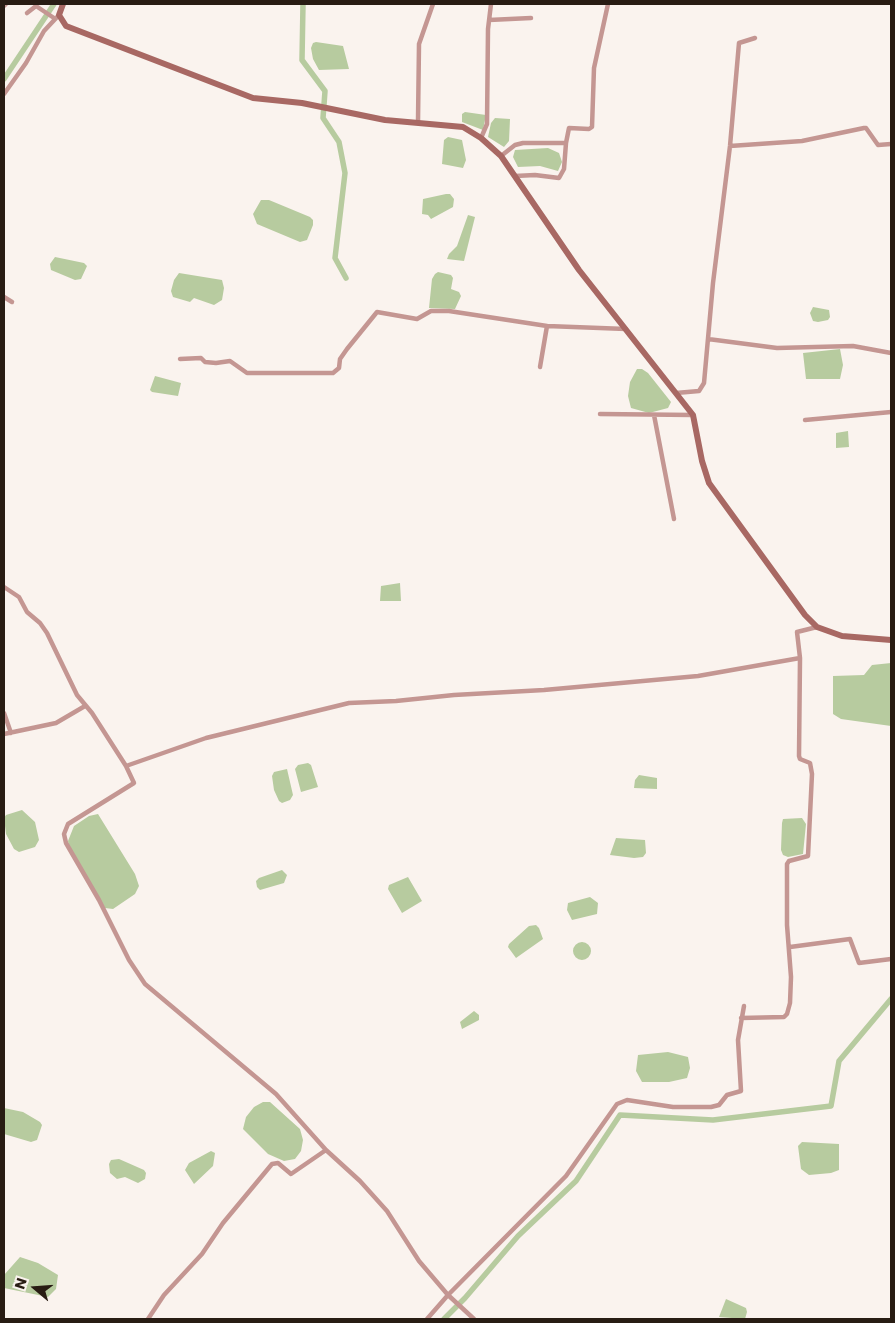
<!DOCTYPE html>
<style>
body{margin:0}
#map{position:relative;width:895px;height:1323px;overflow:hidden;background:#faf3ee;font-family:Poppins,sans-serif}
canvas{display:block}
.frame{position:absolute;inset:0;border:5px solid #281c13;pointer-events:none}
.north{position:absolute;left:10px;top:1263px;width:50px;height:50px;-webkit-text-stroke:4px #faf3ee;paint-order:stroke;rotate:288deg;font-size:14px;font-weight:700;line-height:20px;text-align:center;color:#281c13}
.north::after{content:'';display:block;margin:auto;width:18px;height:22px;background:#281c13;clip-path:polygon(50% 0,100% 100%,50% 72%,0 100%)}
</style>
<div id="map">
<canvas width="895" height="1323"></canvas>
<div class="frame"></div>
<div class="north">N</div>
</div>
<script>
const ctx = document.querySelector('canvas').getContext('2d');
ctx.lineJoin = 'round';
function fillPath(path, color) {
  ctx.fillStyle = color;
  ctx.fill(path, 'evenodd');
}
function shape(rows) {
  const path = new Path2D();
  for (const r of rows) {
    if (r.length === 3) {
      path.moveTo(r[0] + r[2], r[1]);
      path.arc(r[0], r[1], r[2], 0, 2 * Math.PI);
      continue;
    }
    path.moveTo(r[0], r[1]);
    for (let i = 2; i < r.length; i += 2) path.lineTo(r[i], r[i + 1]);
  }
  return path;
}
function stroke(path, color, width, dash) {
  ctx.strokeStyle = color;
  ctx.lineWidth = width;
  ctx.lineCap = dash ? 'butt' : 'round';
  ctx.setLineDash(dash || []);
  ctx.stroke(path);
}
fillPath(shape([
 [316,42,343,46,349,69,319,70,313,59,311,48,313,43],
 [465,112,486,115,483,130,462,122,462,114],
 [495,118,510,119,509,141,504,147,488,137,491,123],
 [448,137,462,140,466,160,463,168,442,164,444,140],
 [548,148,559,153,562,162,558,171,540,166,518,167,513,157,515,150],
 [446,194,450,194,454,199,453,207,431,219,428,215,422,214,423,199],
 [261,200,269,200,310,217,313,220,313,225,307,240,300,242,257,224,253,214],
 [468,215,475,217,464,261,447,259,449,254,457,246],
 [55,257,84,263,87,266,81,279,75,280,51,270,50,264],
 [438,272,451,275,453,278,451,289,459,292,461,296,455,309,429,308,432,279,435,274],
 [179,273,222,280,224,288,222,300,214,305,194,298,190,302,173,297,171,291,174,280],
 [813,307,829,310,830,317,828,320,818,322,813,321,810,313],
 [840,349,843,365,840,379,806,379,803,353],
 [637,369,642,369,648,373,671,402,668,408,649,413,631,408,628,396,630,382],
 [155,376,181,383,178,396,152,392,150,390],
 [848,431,849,447,836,448,836,433],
 [400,583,401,601,380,601,381,586],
 [891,663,891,726,841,719,833,714,833,676,864,675,872,665],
 [308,763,311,765,318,787,301,792,295,769,298,765],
 [287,769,293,795,290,800,282,803,279,801,274,790,272,776,274,772],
 [639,775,657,778,657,789,634,788,635,780],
 [22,810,35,822,39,840,35,847,19,852,14,849,6,834,4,818,6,815],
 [98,814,135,874,139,886,135,894,113,909,105,908,69,848,68,841,74,826,89,816],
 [802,818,806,824,803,854,788,857,783,855,781,850,782,823,783,819],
 [616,838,645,840,646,853,643,857,634,858,610,855],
 [282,870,287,875,284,883,260,890,257,887,256,881,259,878],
 [408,877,422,901,402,913,388,889,389,885],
 [590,897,598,903,597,914,572,920,567,910,568,903],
 [536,925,539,928,543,939,516,958,508,947,509,944,529,926],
 [582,951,9],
 [474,1011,479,1015,479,1020,462,1029,460,1022],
 [668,1052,688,1057,690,1068,687,1078,669,1082,642,1082,636,1071,638,1055],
 [263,1102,270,1102,300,1129,303,1140,301,1151,295,1159,284,1161,268,1154,243,1129,246,1117,254,1107],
 [4,1108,23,1112,40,1122,42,1125,37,1140,31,1142,4,1134],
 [802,1142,839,1144,839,1170,831,1173,809,1175,801,1169,798,1146],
 [211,1151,215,1153,213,1166,194,1184,185,1170,189,1163],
 [119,1159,144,1170,146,1173,145,1179,138,1183,125,1177,117,1179,110,1173,109,1164,111,1160],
 [20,1257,38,1263,58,1275,56,1289,48,1297,4,1288,4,1275],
 [726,1299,746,1308,747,1312,745,1319,719,1317]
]), '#b7cb9f');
stroke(shape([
 [303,4,302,60,325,91,323,118,339,142,345,173,335,258,346,278],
 [4,79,54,4],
 [444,1319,465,1298,518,1236,576,1181,620,1115,713,1120,831,1106,839,1061,891,999]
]), '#b7cb9f', 5.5);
stroke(shape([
 [4,6,6,4],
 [27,13,36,6,54,18],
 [489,20,531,18],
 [4,94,26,63,44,31,59,15],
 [418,121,419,44,433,4],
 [481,138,487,124,488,29,491,4],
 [730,146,802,141,864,128,866,128,878,145,891,144],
 [501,156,515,145,523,143,566,143,569,128,589,129,592,127,594,68,608,4],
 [515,176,535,175,559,178,564,169,566,143],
 [4,297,12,302],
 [708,339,777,348,853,346,891,353],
 [180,359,201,358,205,362,216,363,230,361,247,373,333,373,339,368,340,359,347,349,377,312,417,319,431,311,449,311,547,326,626,329],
 [540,367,547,326],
 [676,393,699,391,704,383,713,283,730,146,739,43,755,38],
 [600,414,693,415],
 [654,415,674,519],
 [805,420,891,412],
 [4,587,19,597,27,612,40,623,47,633,77,695,92,713,126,766,206,738,349,703,396,701,454,695,544,690,698,676,800,658],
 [4,713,11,733],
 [4,734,56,723,85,706],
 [126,766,134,783,68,824,64,834,66,843,99,900,129,960,145,984,276,1094,326,1150],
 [790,947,850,939,859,963,891,959],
 [741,1018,784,1017,787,1014,790,1003,791,977,787,925,787,864,789,861,808,856,812,774,810,763,800,759,799,756,800,658,797,632,817,627],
 [148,1319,164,1295,202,1254,223,1223,272,1164,278,1163,291,1174,326,1150,360,1181,387,1211,419,1261,448,1295,474,1319],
 [427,1319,448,1295,566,1176,617,1104,627,1100,673,1107,711,1107,719,1105,727,1095,741,1091,738,1040,744,1006]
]), '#c49692', 4.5);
stroke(shape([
 [63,4,59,15,66,26,253,98,302,103,385,120,463,127,481,138,501,156,579,270,693,415,702,461,709,483,805,615,817,627,842,636,891,640]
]), '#a86863', 6);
</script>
